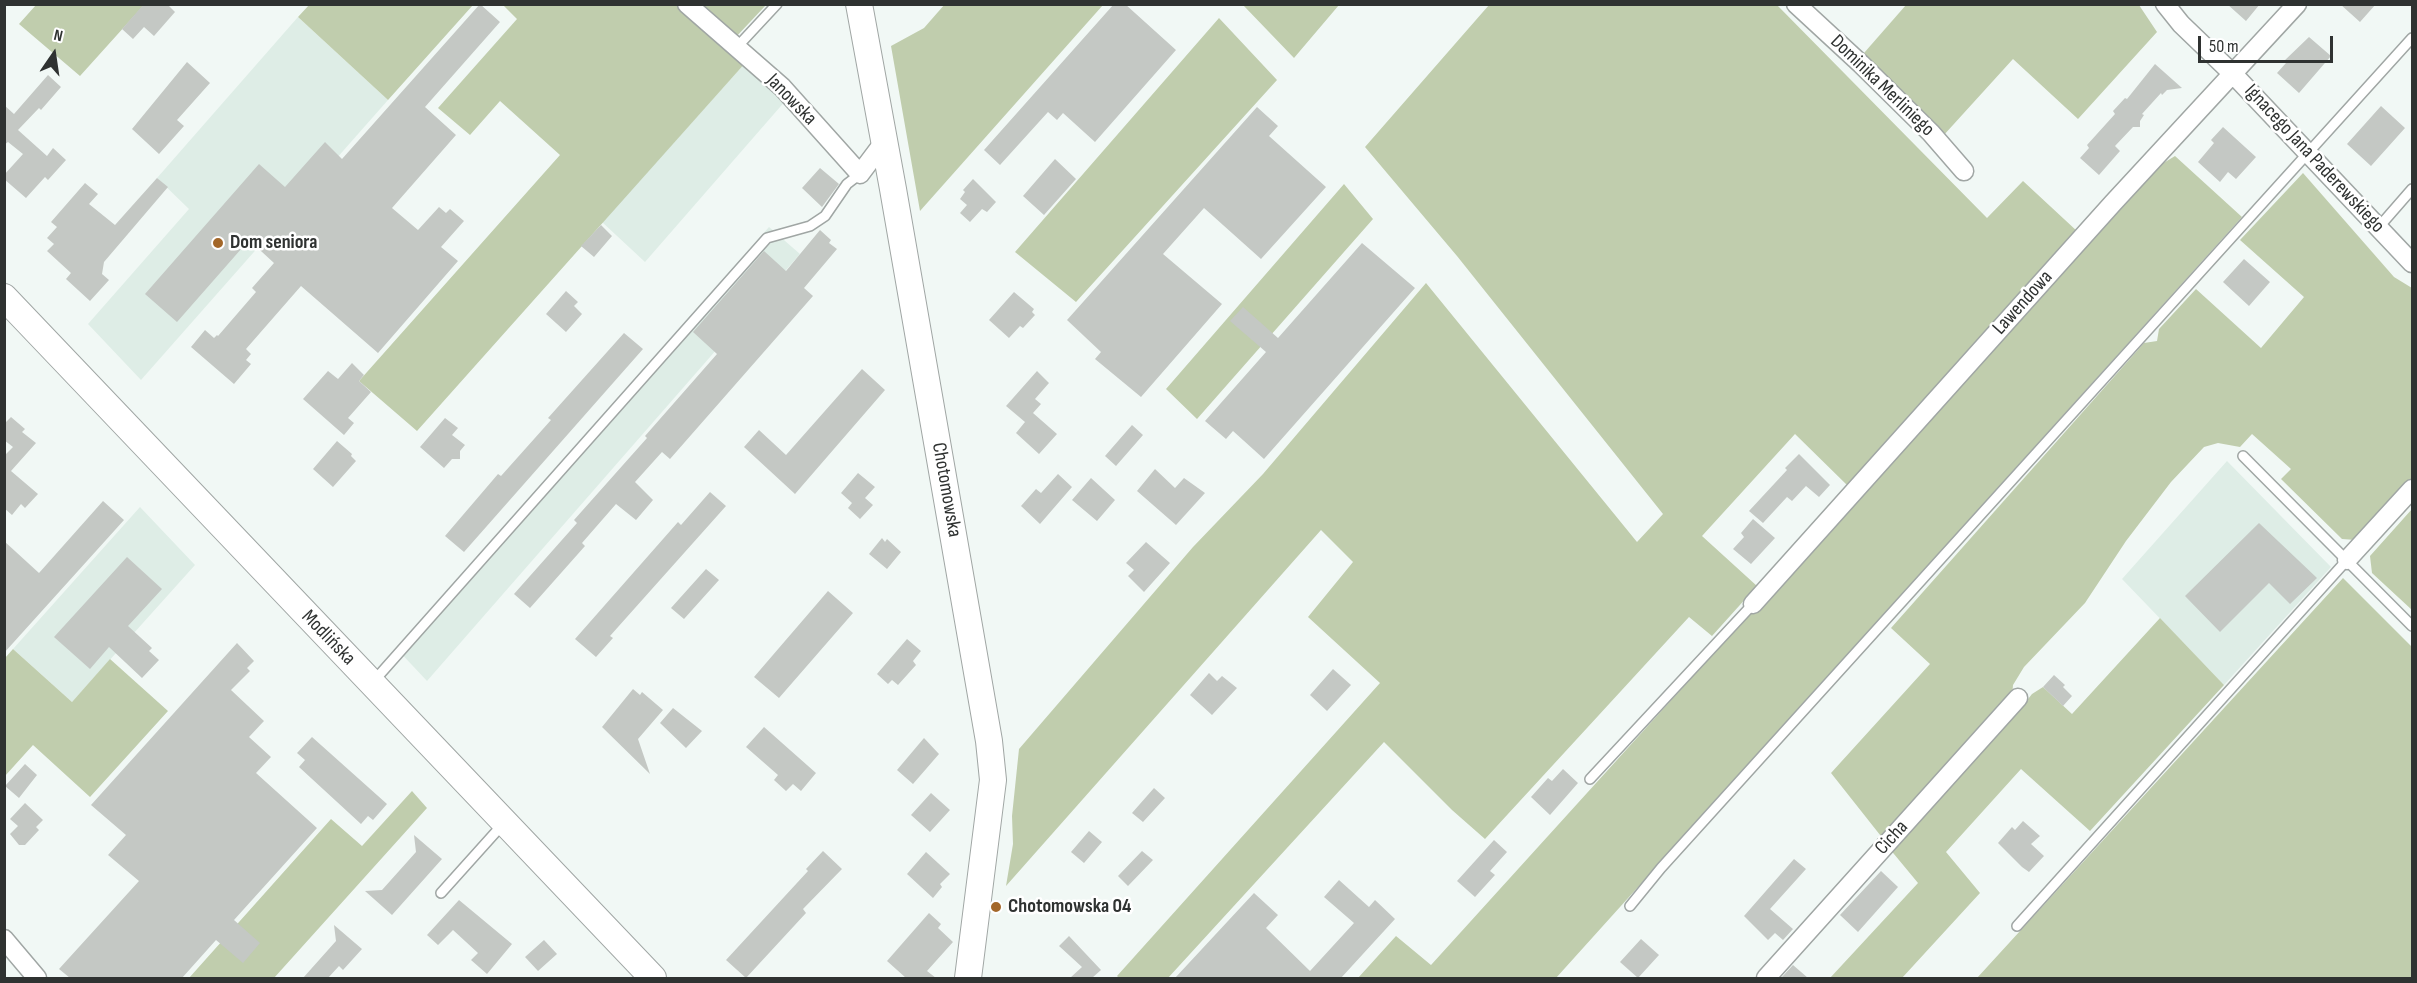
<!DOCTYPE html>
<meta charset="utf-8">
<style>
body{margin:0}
#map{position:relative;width:2417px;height:983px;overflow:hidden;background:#f1f8f5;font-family:"Sofia Sans Condensed",sans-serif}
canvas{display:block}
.frame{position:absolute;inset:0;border:6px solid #2f3231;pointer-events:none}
.north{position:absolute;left:24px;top:24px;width:60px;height:60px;-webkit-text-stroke:4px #fff;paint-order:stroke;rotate:13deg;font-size:16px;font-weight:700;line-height:24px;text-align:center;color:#2f3231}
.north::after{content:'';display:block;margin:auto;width:21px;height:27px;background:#2f3231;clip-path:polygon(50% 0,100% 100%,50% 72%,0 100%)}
.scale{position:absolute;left:2198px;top:36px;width:135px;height:27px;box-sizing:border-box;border:3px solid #2f3231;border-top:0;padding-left:8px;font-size:18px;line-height:21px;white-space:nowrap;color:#2f3231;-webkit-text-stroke:4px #fff;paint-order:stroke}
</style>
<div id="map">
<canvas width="2417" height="983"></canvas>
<div class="frame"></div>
<div class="north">N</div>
<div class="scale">50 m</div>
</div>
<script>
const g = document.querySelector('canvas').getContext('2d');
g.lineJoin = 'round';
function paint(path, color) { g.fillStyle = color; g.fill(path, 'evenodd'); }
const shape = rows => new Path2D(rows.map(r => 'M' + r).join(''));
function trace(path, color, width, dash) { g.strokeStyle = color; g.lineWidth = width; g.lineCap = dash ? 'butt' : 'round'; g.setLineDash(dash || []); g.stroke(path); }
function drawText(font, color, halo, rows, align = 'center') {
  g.font = font + ' "Sofia Sans Condensed",sans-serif'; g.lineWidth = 5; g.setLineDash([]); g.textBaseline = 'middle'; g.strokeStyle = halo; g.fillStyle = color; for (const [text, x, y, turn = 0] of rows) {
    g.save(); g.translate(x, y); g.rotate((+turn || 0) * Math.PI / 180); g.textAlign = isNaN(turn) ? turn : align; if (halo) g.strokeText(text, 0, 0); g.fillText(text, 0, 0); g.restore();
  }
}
paint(shape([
 [298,17,388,100,141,380,88,324,189,209,157,178],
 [747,61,787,99,645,262,602,222],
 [769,227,800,254,427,681,396,648],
 [2227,461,2331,567,2224,685,2122,579],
 [140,507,195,565,72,702,13,649]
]), '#deede6');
paint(shape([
 [945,4,1103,5,920,211,891,46,924,28],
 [2060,4,2139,5,2157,32,2078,119,2013,59,1943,136,1864,53,1906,5],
 [36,5,144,5,80,76,19,24],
 [309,5,309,4,473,5,388,100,298,17],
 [503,5,678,5,747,61,417,431,359,381,560,155,500,101,470,135,438,108,517,19],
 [695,5,766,5,735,38],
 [1243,5,1339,5,1294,58],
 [1489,5,1777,5,1987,218,2023,181,2078,232,1848,486,1795,434,1702,536,1757,586,1712,636,1689,617,1485,839,1452,810,1384,742,1168,978,1119,978,1117,976,1380,683,1308,617,1353,562,1321,530,1006,886,1013,844,1012,816,1019,749,1193,547,1263,474,1426,283,1637,542,1663,514,1457,256,1365,147],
 [1219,18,1277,80,1076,302,1015,252],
 [2175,156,2242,217,1556,978,1358,978,1396,936,1431,965,2152,170],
 [2303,173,2394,277,2412,288,2412,479,2356,540,2342,539,2281,479,2291,469,2252,434,2240,447,2218,443,2204,447,2171,482,2126,541,2085,603,2024,667,2013,685,2012,698,1884,840,1831,773,1930,664,1891,628,2144,343,2157,341,2159,329,2196,289,2261,348,2304,297,2240,240],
 [1344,184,1373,219,1197,419,1166,389],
 [2412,509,2412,610,2372,573,2370,556],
 [2343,578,2412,647,2412,978,1977,978],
 [2160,618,2224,685,2090,831,2021,769,1946,852,1980,893,1902,978,1830,978,1918,883,1889,848,2017,713,2032,694,2043,687,2072,714],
 [13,649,72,702,110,659,168,711,90,797,33,745,5,776,5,658],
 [412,791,427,808,274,978,189,978,331,819,362,846]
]), '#c0cdad');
paint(shape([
 [144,4,167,4,175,12,154,36,144,27,133,39,122,29],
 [480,4,500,22,425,107,456,135,392,208,418,230,439,207,446,213,450,209,464,221,441,247,458,261,378,353,301,286,246,349,251,354,246,360,251,364,234,384,191,347,205,330,214,338,217,335,218,336,256,292,252,288,274,263,249,240,177,322,145,294,259,164,285,187,325,142,342,159],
 [1114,4,1125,4,1176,50,1095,142,1063,113,1057,120,1048,112,1000,165,984,150],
 [2227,4,2260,4,2246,21],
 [2340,4,2376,4,2360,22],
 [2309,37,2331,56,2299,93,2277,73,2286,63,2284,61],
 [187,62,210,83,177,120,184,126,159,154,132,129],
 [2155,64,2182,88,2167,90,2162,95,2161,93,2142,114,2144,115,2140,121,2140,127,2133,127,2115,146,2120,151,2099,175,2080,158,2089,148,2087,145,2115,114,2113,111,2125,98,2127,99],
 [48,75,61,87,41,110,39,108,18,130,47,156,53,148,66,160,48,180,45,177,26,198,4,179,4,175,23,154,8,142,4,145,4,105,14,114],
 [2381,106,2405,128,2371,166,2347,144],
 [1257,107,1278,126,1269,136,1326,187,1261,259,1204,208,1163,254,1222,304,1141,397,1095,359,1101,352,1067,320],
 [2223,127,2256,157,2236,179,2228,172,2220,182,2198,162,2214,143,2211,140],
 [1055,159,1076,179,1044,215,1023,196],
 [820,168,839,184,822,207,802,188],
 [157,178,168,187,104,262,102,274,109,280,90,301,66,279,71,273,47,251,54,244,47,238,57,227,51,222,85,183,98,194,89,204,115,225],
 [973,179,996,202,987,212,982,209,970,222,960,213,967,205,960,199,965,192,963,190],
 [601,225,612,236,594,257,581,246],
 [820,230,831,240,829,243,837,249,804,288,813,296,670,459,662,452,635,482,653,500,636,520,616,504,582,543,585,546,530,608,514,594,577,523,574,520,647,438,645,436,717,354,693,332,764,251,786,271],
 [1362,243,1415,288,1264,459,1233,431,1226,439,1205,421,1266,352,1230,321,1243,307,1278,338],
 [2244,259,2270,282,2249,306,2223,282],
 [566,291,578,302,574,306,582,314,566,332,546,314],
 [1014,292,1034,309,1032,312,1035,315,1023,328,1020,326,1009,338,989,320],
 [624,333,643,349,464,552,445,536,498,474,501,476,551,420,548,418],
 [352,363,364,375,359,381,371,392,348,418,354,423,344,435,303,399,328,371,338,379],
 [862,369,885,390,795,494,744,447,759,430,786,455],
 [1037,371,1049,383,1035,399,1041,404,1033,413,1057,434,1039,454,1016,433,1025,422,1006,406],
 [11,417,25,429,22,432,36,443,11,471,38,494,25,508,21,504,12,515,4,508,4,456,13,447,4,440,4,424],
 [445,418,458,428,452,435,465,445,460,451,460,459,452,459,444,468,420,447],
 [1132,425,1143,435,1116,466,1105,456],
 [337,441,352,454,351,456,356,461,333,487,313,469],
 [1799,454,1830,485,1819,497,1806,486,1792,501,1787,497,1763,523,1749,511,1787,470,1785,468],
 [1155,469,1175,488,1184,478,1205,493,1176,525,1137,491],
 [858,473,875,487,865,498,873,505,860,519,848,508,852,503,841,493],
 [1058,474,1072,487,1040,524,1021,506,1036,489,1041,493],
 [1091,478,1115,500,1097,521,1072,500],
 [710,492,726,506,610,636,613,638,596,657,575,639,678,522,681,525],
 [103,501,124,520,4,653,4,541,39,573],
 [1753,519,1775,538,1751,564,1733,549,1744,537,1741,533],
 [2259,523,2317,578,2290,604,2269,583,2220,632,2185,596],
 [882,538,885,542,887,539,901,552,887,569,869,554],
 [1146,542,1170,563,1144,592,1128,576,1134,570,1126,563],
 [127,557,162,589,128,626,152,648,149,651,159,660,142,678,109,647,90,669,54,637],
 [706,569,719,580,684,619,671,608],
 [828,591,853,613,779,698,754,677],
 [907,639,921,651,913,661,916,665,898,685,892,680,888,684,877,674],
 [237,643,254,661,247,668,250,671,231,690,264,721,249,737,271,757,256,773,317,828,234,920,260,943,243,963,216,940,182,978,70,978,59,969,139,881,108,855,126,835,91,805],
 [1333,669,1351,685,1327,711,1310,695],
 [1209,673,1217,681,1222,676,1237,688,1212,715,1190,695],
 [2054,675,2065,685,2063,687,2072,696,2063,706,2043,687],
 [633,689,640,695,642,692,663,710,638,739,650,774,602,727],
 [673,708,702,731,686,748,660,723],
 [764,727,816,773,801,791,793,784,786,791,774,780,778,775,746,747],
 [312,737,387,804,373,820,368,816,361,824,299,767,305,760,297,753],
 [924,738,939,754,913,784,897,770],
 [25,764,37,775,19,798,5,786],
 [1563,769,1578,783,1550,815,1531,797,1548,778,1552,781],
 [1154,788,1165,798,1143,822,1132,813],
 [931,793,950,810,930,832,911,815],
 [25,803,43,820,36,827,39,830,25,845,19,845,10,834,18,826,10,819],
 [2023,821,2040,836,2031,844,2044,856,2029,872,2022,867,1998,843,2012,827,2015,830],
 [1089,831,1102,842,1084,863,1071,852],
 [414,835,442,859,392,915,365,891,382,890,416,852],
 [1494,840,1507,852,1490,871,1495,875,1475,897,1457,881],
 [823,851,842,869,803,909,806,913,746,978,726,960,808,871,806,869],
 [1142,851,1153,860,1128,886,1118,876],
 [926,852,950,874,940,884,942,887,933,898,907,874],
 [1794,859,1806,869,1770,909,1793,929,1783,940,1775,933,1768,940,1744,916],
 [1881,871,1898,887,1858,932,1840,915],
 [1339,880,1369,907,1375,900,1395,919,1341,978,1175,978,1254,893,1278,915,1266,928,1310,971,1354,923,1324,897],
 [459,900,512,944,487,974,471,960,478,953,453,930,438,945,427,935],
 [929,913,941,924,938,928,953,942,927,971,936,978,906,978,887,961],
 [334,925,362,949,343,970,339,966,328,978,303,978,336,941],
 [1069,936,1101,970,1092,978,1070,978,1082,967,1059,946],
 [1641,939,1659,955,1638,978,1620,962],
 [544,940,557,954,538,971,525,957],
 [1793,965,1808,978,1781,978]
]), '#c4c8c4');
const lane = shape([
 [737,47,777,4],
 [2378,228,2412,189],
 [2243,456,2412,626],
 [373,682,767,238,810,226,825,216,847,184,860,174],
 [1590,779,1753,604],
 [441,893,503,824],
 [1630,906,1661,868,2412,38],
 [2017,926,2347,560]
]);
const street = shape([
 [687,4,782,87,860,174,884,142],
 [1796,4,1861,64,1931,133,1964,171],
 [2165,4,2181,24,2234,75,2412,263],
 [2347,560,2412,489],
 [1753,604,2113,203,2297,4],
 [4,939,37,978],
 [1766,978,2018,698]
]);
const secondary = shape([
 [859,4,893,189,989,741,993,780,968,978],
 [4,297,653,978]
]);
trace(lane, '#a0a6a4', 12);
trace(street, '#a0a6a4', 21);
trace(secondary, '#a0a6a4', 28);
trace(lane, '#fff', 9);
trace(street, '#fff', 18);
trace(secondary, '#fff', 26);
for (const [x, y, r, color] of [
 [218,243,6,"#a36729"],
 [996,907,6,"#a36729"]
]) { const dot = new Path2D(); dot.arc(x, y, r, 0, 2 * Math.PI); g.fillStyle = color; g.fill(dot); trace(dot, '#fff', 2); }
drawText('20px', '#2f3231', '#fff', [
 ["Dominika Merliniego",1882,86,44],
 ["Janowska",791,100,46],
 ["Ignacego Jana Paderewskiego",2314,159,47],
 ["Lawendowa",2023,303,-48],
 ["Chotomowska",946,490,80],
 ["Modlińska",328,638,46],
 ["Cicha",1892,838,-48]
]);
drawText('bold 20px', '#2f3231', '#fff', [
 ["Dom seniora",230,243],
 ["Chotomowska 04",1008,907]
], 'left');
</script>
